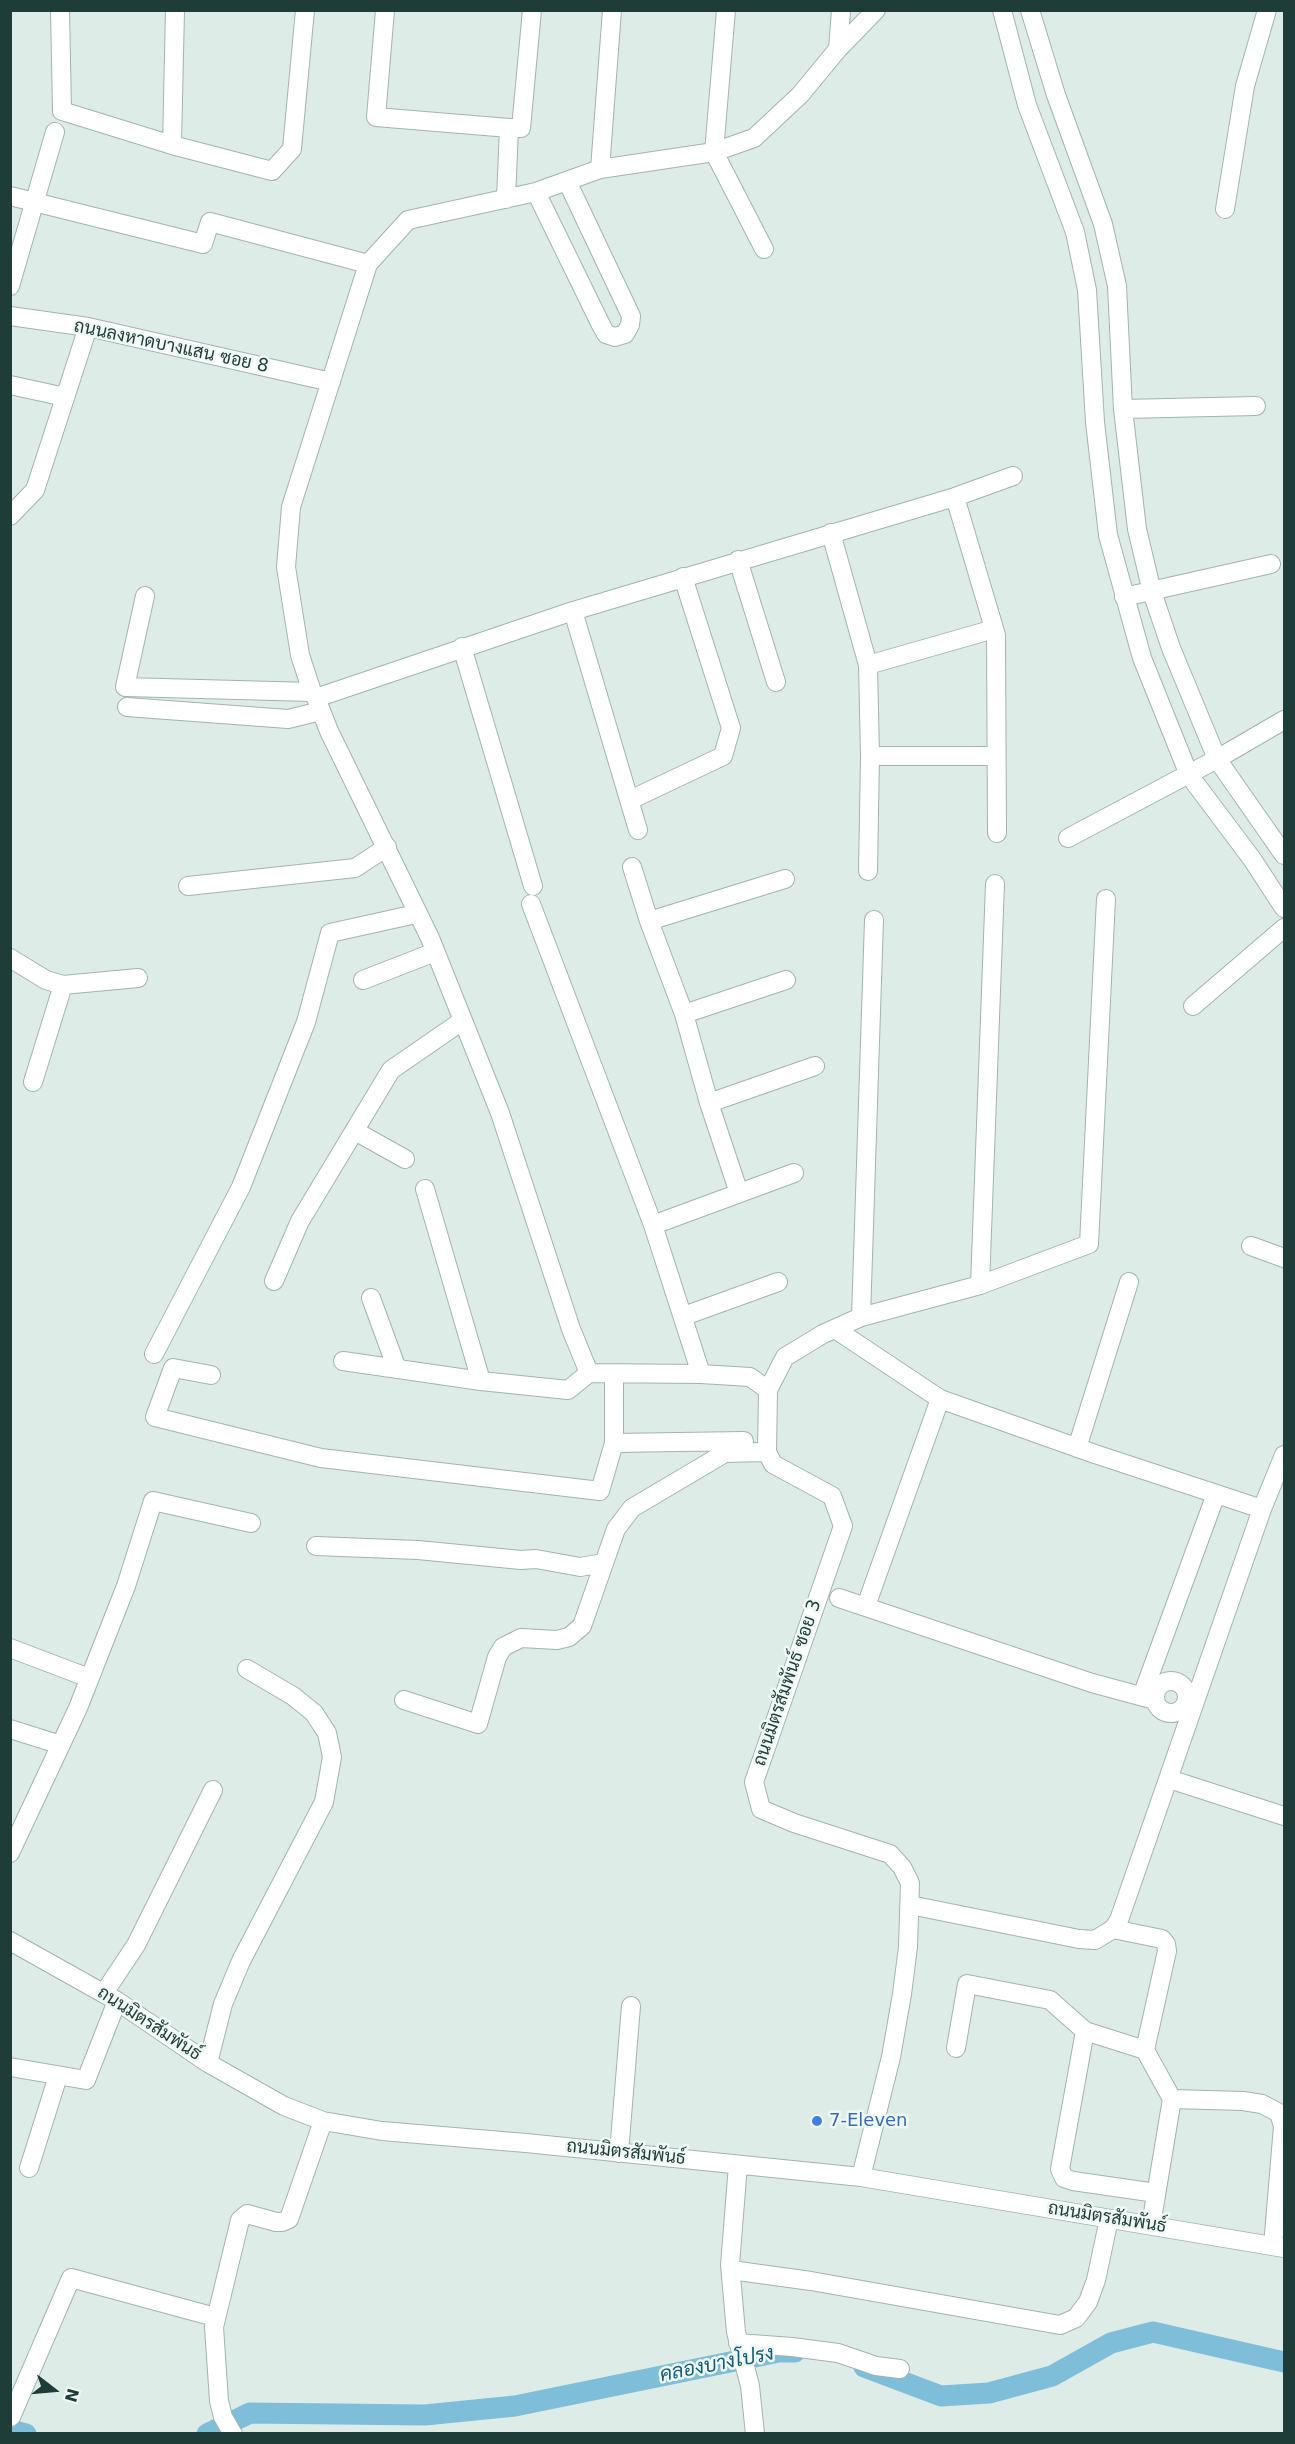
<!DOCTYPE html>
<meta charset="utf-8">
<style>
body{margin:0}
#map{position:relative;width:1295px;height:2444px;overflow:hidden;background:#deece8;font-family:"DejaVu Sans",sans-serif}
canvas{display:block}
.frame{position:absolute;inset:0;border:12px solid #1e3d39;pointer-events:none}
.north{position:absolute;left:24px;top:2360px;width:60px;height:60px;-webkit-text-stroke:4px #eff8f5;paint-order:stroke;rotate:106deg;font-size:16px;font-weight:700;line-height:24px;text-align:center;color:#1e3d39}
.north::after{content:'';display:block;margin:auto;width:21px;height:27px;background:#1e3d39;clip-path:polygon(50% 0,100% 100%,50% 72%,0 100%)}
</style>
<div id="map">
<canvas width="1295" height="2444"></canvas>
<div class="frame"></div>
<div class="north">N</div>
</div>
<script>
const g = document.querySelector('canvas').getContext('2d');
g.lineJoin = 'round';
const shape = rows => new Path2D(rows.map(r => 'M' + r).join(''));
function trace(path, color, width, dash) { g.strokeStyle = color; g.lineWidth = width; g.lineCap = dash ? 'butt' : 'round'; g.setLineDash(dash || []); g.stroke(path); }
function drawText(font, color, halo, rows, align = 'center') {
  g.font = font + ' "DejaVu Sans",Sarabun,sans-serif'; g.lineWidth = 5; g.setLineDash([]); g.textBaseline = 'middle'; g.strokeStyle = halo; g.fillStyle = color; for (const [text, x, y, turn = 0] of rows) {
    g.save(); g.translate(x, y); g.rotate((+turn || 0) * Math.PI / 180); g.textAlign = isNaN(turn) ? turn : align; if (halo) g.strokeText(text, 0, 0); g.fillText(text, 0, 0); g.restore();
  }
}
trace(shape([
 [864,2367,941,2396,989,2393,1052,2376,1111,2343,1153,2332,1284,2362],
 [10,2430,26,2434],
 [207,2434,250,2413,425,2415,515,2406,779,2352,795,2352]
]), '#7fbed8', 21);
const minor = shape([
 [60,10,62,111,172,145,272,171,292,149,305,10],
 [385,10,376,117,509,128,521,128,532,10],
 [726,10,714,152,764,249],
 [1002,10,1027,105,1075,232,1087,290,1095,422,1108,535,1142,658,1189,775,1252,859,1284,908],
 [1030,10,1056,95,1103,224,1117,286,1123,409,1137,529,1152,592,1171,648,1217,759,1284,855],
 [838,49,841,10],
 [172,145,175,10],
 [600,169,612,10],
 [536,192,601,325,606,334,615,337,625,334,630,325,631,316,567,181],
 [10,196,203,244,210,222,368,264],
 [506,199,509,128],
 [1225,209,1245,86,1267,10],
 [10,286,55,132],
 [10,316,88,327,331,382],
 [10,385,65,397],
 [1123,409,1256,406],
 [955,497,996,635,997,833],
 [10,516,35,490,88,327],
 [831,533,868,665,870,756,868,871],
 [738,560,776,682],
 [145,596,125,687,312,692],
 [1124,597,1271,564],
 [573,611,638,830],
 [462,647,533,886],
 [868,665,994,629],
 [316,698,573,611,955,497,1013,476],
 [127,707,288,719,321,711],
 [870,756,996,756],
 [630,800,723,756,731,728,683,577],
 [1068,838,1217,759,1284,720],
 [632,867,649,921,684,1014,709,1103,739,1193],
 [188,886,355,868,387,847],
 [531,904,653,1225,701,1374],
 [649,921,785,879],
 [10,958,46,980,63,985,138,978],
 [363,980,435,952],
 [1193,1006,1284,928],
 [684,1014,786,980],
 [33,1082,63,985],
 [709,1103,815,1066],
 [355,1131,405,1159],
 [425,1189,481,1381],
 [653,1225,794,1173],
 [1251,1246,1284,1258],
 [274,1281,300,1221,391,1070,462,1021],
 [980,1285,995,884],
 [371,1298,397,1369],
 [684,1316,778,1282],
 [861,1317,874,920],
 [835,1329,940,1399,1095,1454,1262,1509],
 [154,1354,241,1187,306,1022,330,933,416,914],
 [343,1361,481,1381,568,1390,589,1373],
 [211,1375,173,1368,155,1417,321,1458,600,1491,614,1443,614,1374],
 [768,1390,750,1377,701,1374,589,1373,571,1329,500,1113,430,938,329,731,316,698,312,692,300,655,286,567,291,507,368,264,408,220,536,192,600,169,714,152,754,138,800,95,838,49,876,10],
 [614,1443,744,1441],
 [1077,1448,1129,1282],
 [316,1546,418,1550,521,1560,536,1559,580,1567,604,1563],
 [839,1598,1092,1683,1155,1700],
 [866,1606,940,1399],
 [10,1648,89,1678],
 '1155 1697a16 16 0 1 1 32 0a16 16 0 1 1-32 0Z',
 [1142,1696,1216,1494],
 [404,1700,478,1724,497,1657,503,1647,521,1638,557,1640,569,1637,582,1626,616,1529,632,1508,725,1453,767,1452],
 [10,1729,61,1745],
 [1169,1779,1284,1816],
 [10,1853,78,1708,126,1586,153,1501,251,1523],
 [910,1905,1079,1939,1095,1940,1113,1929,1119,1920,1262,1509,1284,1455],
 [1113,1929,1162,1939,1166,1944,1167,1951,1145,2050],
 [10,1941,117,2001,208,2063,284,2106,323,2121,382,2131,526,2143,861,2177,1284,2248],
 [104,1993,136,1945,213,1790],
 [1085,2031,1060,2169,1064,2178,1073,2181,1156,2193],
 [956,2048,967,1984,1050,2000,1085,2031,1145,2050,1172,2099,1151,2225],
 [208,2063,223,2004,241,1961,324,1802,332,1757,327,1733,314,1713,293,1696,247,1669],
 [10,2067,86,2080,117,2001],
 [1172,2099,1243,2101,1262,2104,1279,2113,1283,2126,1273,2246],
 [619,2153,631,2006],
 [738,2165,730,2265,736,2332,750,2386,755,2434],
 [29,2168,58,2076],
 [861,2177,891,2057,902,1994,908,1947,910,1883,902,1867,890,1854,794,1823,761,1809,754,1782,843,1526,832,1496,773,1464,767,1452,768,1390,785,1357,823,1334,861,1317,980,1285,1089,1244,1106,899],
 [731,2270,811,2281,1060,2325,1076,2318,1088,2302,1096,2280,1109,2219],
 [738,2343,792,2347,838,2353,876,2366,900,2369],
 [11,2417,71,2278,215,2317],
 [233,2434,223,2417,219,2401,214,2327,240,2220,247,2214,276,2222,282,2222,289,2219,323,2121]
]);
trace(minor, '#a1b4b0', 20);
trace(minor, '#fff', 18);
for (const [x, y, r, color] of [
 [817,2121,6,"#3f7fe0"]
]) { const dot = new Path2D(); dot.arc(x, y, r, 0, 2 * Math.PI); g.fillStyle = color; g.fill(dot); trace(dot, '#eff8f5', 2); }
drawText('18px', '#1e3d39', '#eff8f5', [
 ["ถนนลงหาดบางแสน ซอย 8",171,347,12],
 ["ถนนมิตรสัมพันธ์ ซอย 3",788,1683,-71],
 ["ถนนมิตรสัมพันธ์",149,2024,33],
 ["ถนนมิตรสัมพันธ์",626,2153,6],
 ["ถนนมิตรสัมพันธ์",1107,2218,9]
]);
drawText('18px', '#366cbe', '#eff8f5', [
 ["7-Eleven",829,2121]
], 'left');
drawText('italic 20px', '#115d80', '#eff8f5', [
 ["คลองบางโปรง",717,2365,-11]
]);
</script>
